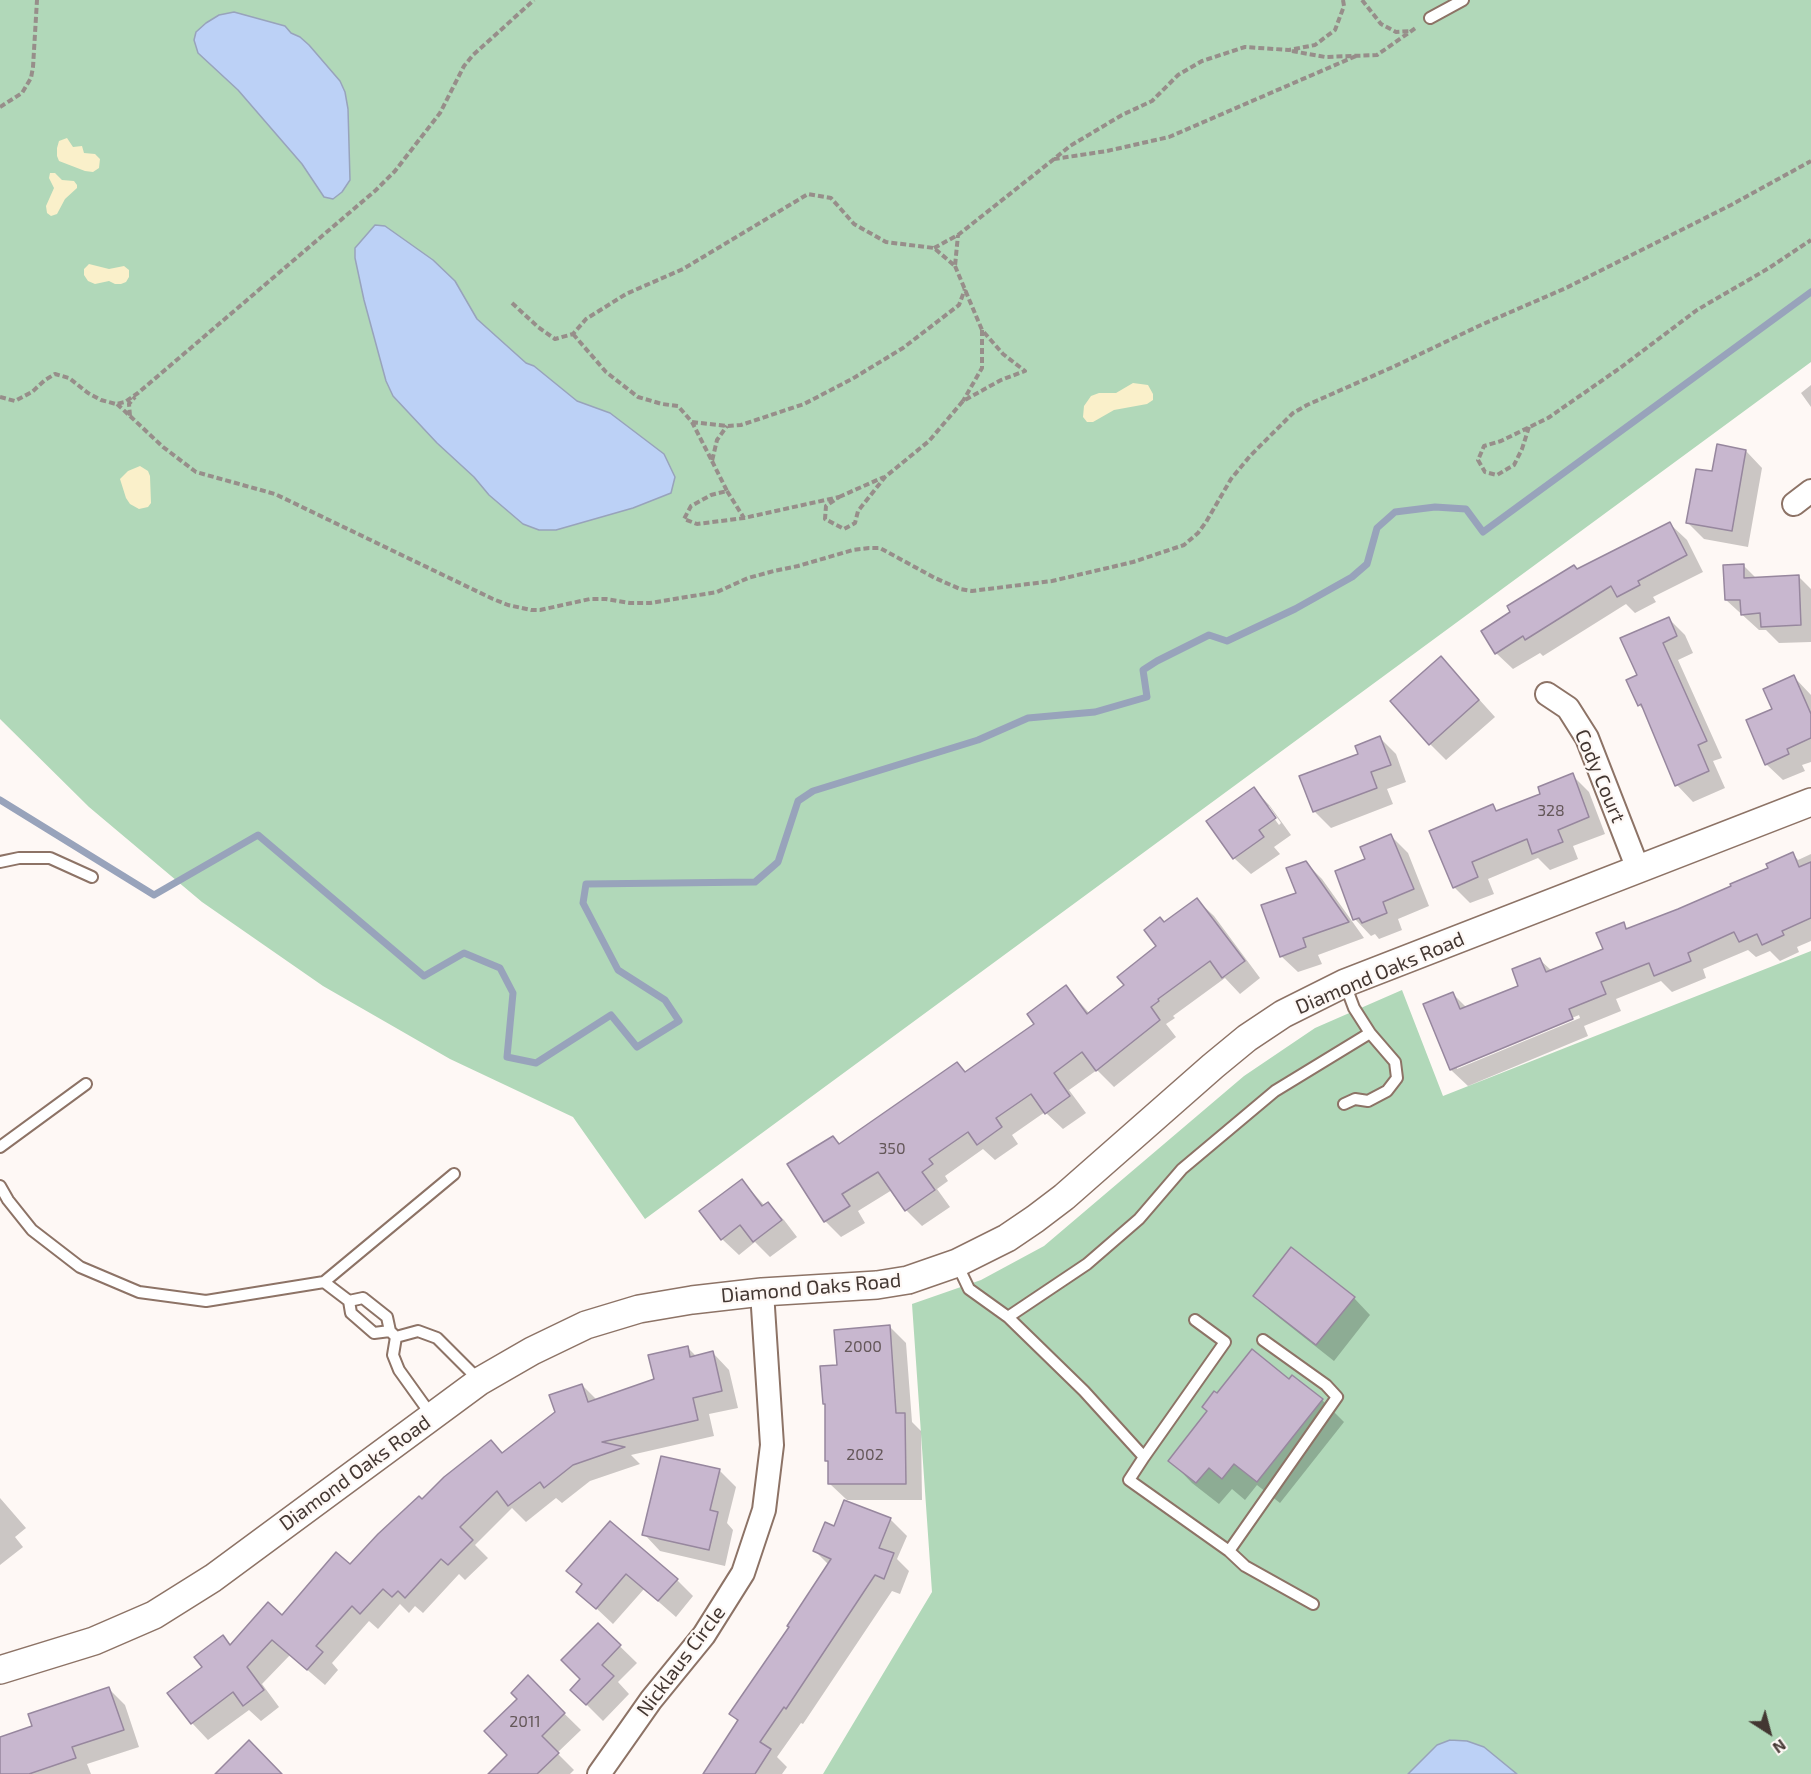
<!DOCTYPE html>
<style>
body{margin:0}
#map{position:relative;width:1811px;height:1774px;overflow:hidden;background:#fef8f5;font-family:"Exo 2",sans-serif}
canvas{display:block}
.north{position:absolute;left:1739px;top:1702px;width:60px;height:60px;-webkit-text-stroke:4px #fef8f5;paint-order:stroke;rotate:144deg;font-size:16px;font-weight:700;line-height:24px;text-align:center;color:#433732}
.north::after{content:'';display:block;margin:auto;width:21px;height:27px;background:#433732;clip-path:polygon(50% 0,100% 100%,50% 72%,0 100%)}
</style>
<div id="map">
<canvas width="1811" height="1774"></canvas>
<div class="north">N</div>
</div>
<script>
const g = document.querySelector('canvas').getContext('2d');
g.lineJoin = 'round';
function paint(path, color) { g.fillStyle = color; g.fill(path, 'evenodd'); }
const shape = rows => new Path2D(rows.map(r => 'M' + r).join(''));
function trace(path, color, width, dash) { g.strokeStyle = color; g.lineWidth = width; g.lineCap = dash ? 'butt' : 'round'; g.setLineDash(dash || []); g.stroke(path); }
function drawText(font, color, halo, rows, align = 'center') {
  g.font = font + ' "Exo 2",sans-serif'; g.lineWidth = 4.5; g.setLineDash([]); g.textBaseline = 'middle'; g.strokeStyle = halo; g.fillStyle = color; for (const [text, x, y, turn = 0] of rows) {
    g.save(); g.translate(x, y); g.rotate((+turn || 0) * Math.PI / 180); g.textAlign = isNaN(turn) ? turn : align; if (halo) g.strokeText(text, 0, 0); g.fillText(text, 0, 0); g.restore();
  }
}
paint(shape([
 [0,0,1811,0,1811,362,645,1219,573,1117,450,1059,323,986,202,902,89,807,0,719],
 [1811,951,1811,1774,823,1774,932,1592,912,1304,981,1280,1044,1246,1244,1076,1315,1028,1402,990,1443,1096]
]), '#b1d8b9');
paint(shape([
 [67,138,73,147,82,146,84,153,95,154,100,159,99,168,93,172,85,171,59,161,57,156,57,148,59,141],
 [50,173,55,173,62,180,74,181,77,185,77,188,65,199,57,214,51,216,47,213,46,206,54,188,49,178],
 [89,264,109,269,124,266,129,270,129,277,126,282,121,284,115,284,109,281,95,284,88,281,84,275,84,269],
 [1133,383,1148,385,1153,394,1153,400,1147,404,1114,410,1093,422,1087,422,1083,417,1084,406,1091,396,1099,393,1116,393],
 [140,466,148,471,150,476,151,503,148,507,139,509,130,504,126,498,120,479,128,471]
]), '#faf0ca');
const water = shape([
 [234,12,285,26,291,33,300,37,309,45,340,81,345,92,348,109,350,180,342,192,333,199,324,197,302,164,238,90,198,53,194,40,196,32,206,23,219,15,234,12],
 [375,225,385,226,433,260,455,281,477,319,526,363,534,366,577,401,610,413,664,454,675,477,671,493,633,508,556,530,539,530,523,524,489,495,474,477,437,443,393,396,386,381,364,300,355,258,355,248,375,225],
 [1450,1740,1467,1741,1484,1747,1517,1774,1408,1774,1437,1745,1450,1740]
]);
paint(water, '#bcd1f6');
trace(water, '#98a3bb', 1.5);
paint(shape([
 [1811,385,1811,407,1801,393],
 [1746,451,1762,468,1748,547,1704,539,1687,522,1714,473],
 [1670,524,1687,540,1703,572,1653,597,1656,602,1635,613,1626,604,1543,656,1540,653,1513,669,1496,653,1578,571],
 [1743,565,1756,578,1798,576,1811,589,1811,642,1779,643,1766,630,1759,630,1726,600],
 [1668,618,1685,635,1693,653,1678,660,1722,758,1713,761,1725,788,1693,802,1677,785,1645,711,1639,705,1639,676],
 [1457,675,1495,717,1446,760,1430,744],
 [1794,677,1811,695,1811,762,1802,765,1805,771,1783,780,1766,764,1774,710],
 [1380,738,1396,754,1406,782,1387,789,1393,804,1331,828,1314,811,1359,755],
 [1572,775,1589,792,1605,834,1573,846,1578,859,1550,870,1538,858,1488,879,1494,894,1470,903,1454,887,1492,806,1498,812,1542,795],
 [1254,789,1270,806,1291,835,1274,847,1280,854,1251,874,1234,858],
 [1265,806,1269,806,1281,823,1279,825],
 [1391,836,1408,853,1429,906,1398,919,1402,930,1379,939,1375,934,1371,936,1355,919,1367,860],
 [1793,854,1798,860,1811,854,1811,941,1797,947,1799,952,1780,961,1770,951,1756,957,1748,950,1703,969,1706,978,1672,992,1661,981,1616,999,1621,1011,1584,1026,1588,1036,1468,1086,1451,1070,1425,1005,1453,994,1467,1008,1520,987,1540,960,1552,971,1605,950,1623,924,1629,930,1679,910,1770,868],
 [1579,1015,1580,1018,1457,1069,1457,1066],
 [1305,862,1322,879,1364,938,1318,955,1322,964,1298,972,1281,956],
 [1197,900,1214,916,1260,978,1240,994,1225,978,1173,1016,1175,1018,1166,1024,1176,1037,1114,1087,1097,1070,1069,1090,1086,1113,1063,1129,1045,1112,1012,1135,1018,1144,995,1160,983,1149,945,1176,948,1181,937,1189,950,1207,922,1226,906,1210,892,1190,858,1211,865,1223,841,1237,825,1221,833,1137,840,1145,957,1064,966,1073,1036,1024,1066,987,1090,1014,1126,985,1158,947,1165,924],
 [742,1181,765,1206,767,1204,784,1220,797,1237,770,1257,755,1242,739,1255,722,1239],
 [1255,1296,1354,1298,1370,1315,1334,1361,1272,1312],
 [889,1326,906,1343,912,1422,921,1431,922,1500,847,1500,830,1484,830,1464,826,1460,827,1406,824,1404,839,1366],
 [688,1348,697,1357,713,1353,729,1370,738,1408,709,1414,714,1436,631,1455,640,1464,590,1481,562,1503,556,1498,526,1522,512,1508,475,1545,488,1558,465,1580,459,1574,423,1613,415,1606,409,1613,400,1604,378,1629,369,1621,332,1663,338,1670,325,1685,290,1655,262,1684,279,1707,261,1721,249,1710,208,1740,192,1723,204,1668,223,1637,231,1646,282,1617,350,1567,422,1501,491,1442,504,1454,556,1412,582,1385,597,1400,655,1380],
 [1293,1377,1322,1400,1344,1422,1280,1503,1257,1485,1245,1500,1232,1489,1219,1504,1192,1483,1170,1460,1208,1412,1289,1381],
 [719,1470,736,1487,727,1523,733,1530,725,1566,660,1551,644,1534],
 [0,1498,26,1528,15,1537,23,1547,0,1565],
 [890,1519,907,1536,897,1559,909,1571,900,1594,892,1591,803,1724,801,1723,777,1757,787,1767,782,1774,705,1774,738,1722,731,1714,790,1627,829,1565,815,1551,835,1528],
 [610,1523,677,1580,693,1596,676,1617,644,1589,613,1624,578,1591,583,1585,568,1571],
 [598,1625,637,1663,618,1682,629,1694,603,1721,572,1690,582,1679],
 [528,1678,581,1730,557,1753,574,1770,570,1774,490,1774,509,1755,519,1699],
 [109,1689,125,1705,139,1747,87,1764,91,1774,0,1774,0,1739,34,1727]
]), '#0003');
trace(shape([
 [0,800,154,895,258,835,424,976,464,953,500,968,513,993,507,1057,536,1063,611,1015,637,1047,679,1021,665,1000,618,970,583,903,586,884,755,882,778,862,798,801,813,791,978,740,1028,718,1095,712,1147,697,1143,670,1157,661,1209,635,1227,641,1295,609,1352,577,1367,564,1377,528,1395,512,1435,507,1466,509,1483,532,1811,292]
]), '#98a3bb', 7);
const building = shape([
 [1717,444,1746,450,1732,531,1686,523,1696,469,1712,471,1717,444],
 [1670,522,1687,555,1638,581,1640,585,1617,597,1611,586,1525,640,1523,636,1495,654,1481,631,1510,612,1507,606,1574,565,1577,569,1670,522],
 [1744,564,1744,578,1799,575,1801,625,1761,627,1760,613,1741,615,1740,600,1725,600,1723,565,1744,564],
 [1669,617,1677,636,1663,643,1707,741,1698,745,1709,771,1675,786,1641,704,1638,706,1626,680,1637,675,1620,638,1669,617],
 [1441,656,1479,700,1429,745,1390,701,1441,656],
 [1794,675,1811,714,1811,738,1787,749,1789,754,1765,765,1746,720,1772,709,1763,689,1794,675],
 [1380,736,1391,765,1371,772,1377,788,1313,812,1299,776,1358,754,1355,746,1380,736],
 [1573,773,1589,817,1558,830,1563,842,1532,854,1527,839,1472,862,1478,877,1453,888,1429,831,1493,804,1496,811,1540,794,1538,787,1573,773],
 [1254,787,1276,818,1259,830,1264,837,1233,859,1206,821,1254,787],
 [1391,834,1414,889,1383,902,1387,913,1362,923,1359,918,1353,920,1335,871,1365,859,1360,847,1391,834],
 [1793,852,1799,867,1811,862,1811,918,1782,931,1784,935,1762,945,1757,934,1739,942,1734,932,1688,953,1691,961,1654,976,1649,963,1601,982,1606,994,1569,1009,1573,1019,1450,1070,1423,1004,1453,992,1460,1009,1518,986,1512,969,1540,958,1546,972,1603,949,1596,933,1624,922,1626,929,1678,909,1731,886,1730,884,1768,868,1766,864,1793,852],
 [1306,861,1349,922,1303,938,1306,947,1280,957,1261,905,1296,893,1286,868,1306,861],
 [1197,898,1245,961,1222,978,1210,961,1158,999,1159,1001,1151,1007,1160,1020,1096,1071,1082,1052,1054,1073,1070,1096,1045,1114,1031,1094,996,1118,1002,1127,977,1145,968,1132,929,1159,933,1164,922,1172,935,1190,905,1211,878,1172,842,1194,850,1206,824,1222,787,1164,833,1136,839,1144,957,1062,965,1072,1034,1024,1027,1014,1066,985,1087,1014,1124,985,1117,977,1156,946,1144,930,1160,917,1164,922,1197,898],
 [742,1179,762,1206,768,1202,782,1220,753,1242,740,1225,721,1240,699,1211,742,1179],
 [1291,1247,1355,1297,1316,1345,1253,1296,1291,1247],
 [890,1325,896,1413,905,1413,906,1484,828,1484,828,1461,825,1461,825,1404,823,1404,820,1366,837,1365,834,1330,890,1325],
 [688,1346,690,1357,713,1351,722,1391,693,1398,698,1420,602,1442,625,1447,573,1465,544,1488,540,1482,508,1506,497,1491,460,1527,473,1540,448,1565,441,1559,405,1598,398,1591,392,1597,383,1589,360,1614,352,1606,316,1646,323,1652,307,1670,272,1640,247,1667,264,1690,243,1706,233,1692,191,1724,167,1693,202,1667,194,1657,223,1635,230,1645,268,1602,282,1615,336,1552,350,1564,378,1534,419,1496,422,1499,444,1477,491,1440,502,1453,555,1412,549,1395,582,1384,588,1402,654,1379,648,1355,688,1346],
 [1252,1349,1289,1379,1292,1375,1323,1399,1257,1482,1234,1464,1222,1479,1209,1468,1196,1483,1168,1461,1207,1411,1202,1407,1214,1391,1217,1393,1252,1349],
 [661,1456,720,1469,710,1510,718,1512,709,1550,642,1535,661,1456],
 [844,1500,891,1518,879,1548,894,1553,884,1579,875,1575,786,1709,784,1707,760,1742,771,1749,755,1774,703,1774,738,1720,729,1714,789,1627,787,1626,831,1559,813,1551,825,1522,834,1526,844,1500],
 [610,1521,678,1579,658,1601,626,1574,596,1609,576,1592,582,1584,566,1571,610,1521],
 [598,1623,621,1645,602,1665,614,1676,586,1705,570,1690,580,1679,561,1660,598,1623],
 [528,1675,565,1713,542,1736,559,1753,537,1774,488,1774,507,1755,484,1731,517,1699,511,1693,528,1675],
 [109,1687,124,1730,72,1747,76,1758,29,1774,0,1774,0,1737,32,1726,28,1714,109,1687],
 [249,1740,282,1774,215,1774,249,1740]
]);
paint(building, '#c8b7cf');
trace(building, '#97879e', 1.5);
const service = shape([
 [1430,18,1463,0],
 [0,862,19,858,50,858,92,877],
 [1344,1104,1355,1099,1368,1101,1387,1091,1397,1078,1395,1062,1370,1033,1354,1008,1345,984],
 [0,1147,86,1084],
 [0,1186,8,1200,32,1230,80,1267,139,1292,206,1301,324,1282,454,1174],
 [957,1264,969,1289,1008,1317,1084,1391,1144,1457,1225,1342,1195,1320],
 [324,1282,349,1301,351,1313,374,1333,390,1331],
 [349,1301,363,1298,387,1317,390,1331,394,1335],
 [1008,1317,1087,1264,1139,1219,1182,1169,1275,1091,1370,1033],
 [432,1416,399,1370,393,1355,396,1337,418,1331,437,1338,480,1381],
 [1144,1457,1129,1480,1229,1551,1245,1566,1313,1604],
 [1229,1551,1337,1397,1326,1385,1263,1340]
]);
const minor = shape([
 [1794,504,1811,491],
 [1547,694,1568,708,1587,738,1638,869],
 [599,1774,651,1700,704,1635,743,1573,764,1510,772,1445,762,1292]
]);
const tertiary = shape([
 [0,1670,94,1641,154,1615,213,1578,480,1381,532,1351,586,1325,639,1309,692,1300,762,1292,877,1285,908,1280,957,1263,1007,1238,1035,1219,1064,1197,1213,1066,1247,1038,1283,1014,1345,983,1811,802]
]);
trace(service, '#8d7366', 14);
trace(minor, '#8d7366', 26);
trace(tertiary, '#8d7366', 30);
trace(shape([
 [1343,0,1344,6,1335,30,1315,45,1289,50,1245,47,1202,61,1178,75,1152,101,1122,115,1070,146,1054,159,1107,151,1169,137,1356,56],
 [1362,0,1381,24,1396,32,1412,31],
 [1292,51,1325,57,1377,55,1417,27],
 [0,107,22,93,31,78,33,67,37,0],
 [934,248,958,235,1054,159],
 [955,266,982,330],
 [512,303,538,327,555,339,573,334,586,319,626,294,683,269,808,194,831,198,854,224,886,242,934,248,955,266,958,235],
 [573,334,606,372,638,397,662,404,678,406,692,422,712,461,717,440,727,426],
 [0,397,15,401,32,392,45,380,55,374,69,378,88,393,101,400,116,404,125,402,138,393,376,190,395,171,440,113,464,66,473,55,534,0],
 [117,404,130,416,129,404,135,397],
 [130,416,163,447,196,472,275,494,493,599,508,605,531,610,540,610,590,599,606,599,630,603,650,603,717,592,748,578,774,571,798,566,853,550,869,548,880,548,935,578,960,589,972,591,1052,581,1133,562,1184,545,1198,533,1206,522,1231,479,1250,456,1293,413,1307,405,1393,367,1483,324,1566,288,1731,205,1811,161],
 [692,422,728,426,741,425,804,404,852,379,903,348,959,305,965,289],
 [1529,427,1522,449,1514,465,1497,475,1485,472,1478,460,1484,446,1501,441,1548,418,1620,368,1697,310,1769,268,1811,240],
 [712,461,727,491,711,495,691,506,684,519,697,524,744,518,839,497,826,506,825,519,844,529,855,523,858,511,885,477,929,441,963,401,1001,380,1025,371,1003,354,982,330,982,368,963,401],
 [727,491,744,518],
 [839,497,884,477]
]), '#978e8a', 4, [6, 3]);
trace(service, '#fff', 10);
trace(minor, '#fff', 22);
trace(tertiary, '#fff', 27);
drawText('16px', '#645759', null, [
 ["328",1551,811],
 ["350",892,1149],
 ["2000",863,1347],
 ["2002",865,1455],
 ["2011",525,1722]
]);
drawText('20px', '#433732', '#fef8f5', [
 ["Cody Court",1600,776,67],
 ["Diamond Oaks Road",1380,973,-23],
 ["Diamond Oaks Road",811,1288,-5],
 ["Diamond Oaks Road",355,1473,-36],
 ["Nicklaus Circle",681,1661,-53]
]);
</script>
